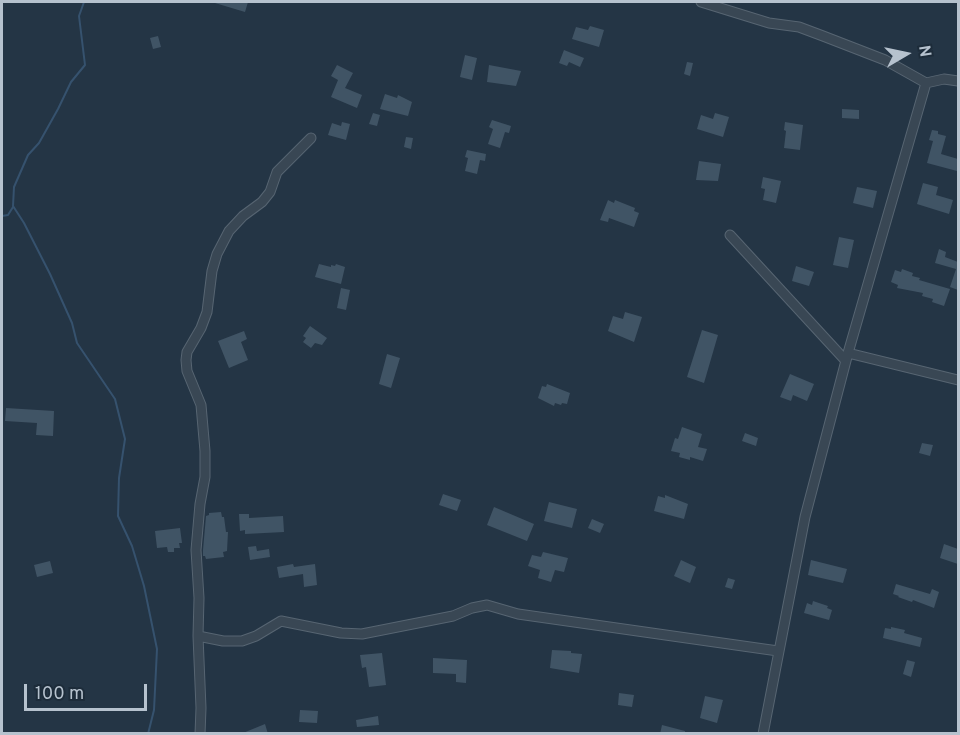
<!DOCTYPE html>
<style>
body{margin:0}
#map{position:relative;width:960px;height:735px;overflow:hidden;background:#243545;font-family:Overpass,sans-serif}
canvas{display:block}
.frame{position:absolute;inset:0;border:3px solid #b6c2ce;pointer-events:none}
.north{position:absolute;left:876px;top:24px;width:60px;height:60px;-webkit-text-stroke:4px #1d2c3a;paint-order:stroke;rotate:81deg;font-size:16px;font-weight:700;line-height:24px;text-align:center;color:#b6c2ce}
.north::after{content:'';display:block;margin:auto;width:21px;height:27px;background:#b6c2ce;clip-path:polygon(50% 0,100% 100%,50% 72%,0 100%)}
.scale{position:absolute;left:24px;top:684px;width:123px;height:27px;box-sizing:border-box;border:3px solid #b6c2ce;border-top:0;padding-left:8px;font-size:18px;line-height:21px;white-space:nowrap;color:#b6c2ce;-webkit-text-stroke:4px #1d2c3a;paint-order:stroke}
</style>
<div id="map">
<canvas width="960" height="735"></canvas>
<div class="frame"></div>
<div class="north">N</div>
<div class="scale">100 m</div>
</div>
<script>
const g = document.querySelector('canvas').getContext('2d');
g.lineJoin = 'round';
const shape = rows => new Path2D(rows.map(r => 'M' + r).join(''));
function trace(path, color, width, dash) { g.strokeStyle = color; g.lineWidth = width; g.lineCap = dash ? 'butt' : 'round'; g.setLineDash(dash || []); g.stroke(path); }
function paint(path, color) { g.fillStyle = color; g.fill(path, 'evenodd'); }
trace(shape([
 [84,2,79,16,85,65,71,82,58,109,39,143,28,155,14,187,13,206,24,223,50,274,72,323,77,343,115,399,125,439,119,478,118,516,132,546,144,586,157,649,154,710,148,734],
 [2,216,8,215,13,207]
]), '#36526e', 2);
paint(shape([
 [215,2,248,2,245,12,215,3],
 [590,26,604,30,599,47,572,39,576,27,588,30],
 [158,36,161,47,153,49,150,38],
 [564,50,584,58,580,67,569,62,567,66,559,63],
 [465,55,477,58,472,80,460,77],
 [687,62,693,63,690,76,684,74],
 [337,65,353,73,345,88,362,95,357,108,331,97,338,80,331,76],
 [489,65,521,71,516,86,487,82],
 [385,94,397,98,398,95,412,102,408,116,380,109],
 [842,109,859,110,859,119,842,118],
 [373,113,380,115,377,126,369,124],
 [715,113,729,117,723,137,697,129,701,115,713,119],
 [492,120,511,126,509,133,505,132,500,148,488,144,493,129,489,127],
 [342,122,350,124,346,140,328,135,332,123,341,126],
 [785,122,803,125,800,150,784,148,786,131,784,130],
 [932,130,938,131,938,134,946,136,941,154,958,159,957,171,927,163,933,141,929,140],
 [406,137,413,138,411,149,404,147],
 [467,150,486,154,485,161,480,160,477,174,465,171,468,158,465,157],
 [699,161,721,164,718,181,696,180],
 [763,177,781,181,776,203,763,200,765,189,761,188],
 [923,183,938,187,936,195,953,200,949,214,917,204],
 [857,187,877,191,873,208,853,203],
 [608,200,614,203,615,200,635,208,634,211,639,213,634,227,609,218,608,222,600,220],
 [839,237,854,240,848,268,833,265],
 [939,249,946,252,945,257,958,262,958,290,950,287,956,269,935,263],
 [319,264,331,267,331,265,335,266,336,264,345,267,341,284,315,277],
 [796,266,814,272,809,286,792,281],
 [902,269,913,273,912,276,920,278,919,280,950,289,944,306,932,302,933,299,922,296,923,293,897,288,898,285,891,282,895,270,901,272],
 [341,288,350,290,346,310,337,308],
 [625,312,642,317,634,342,608,331,613,316,623,319],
 [310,326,327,338,322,345,315,343,311,348,303,342,306,338,303,336],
 [702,330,718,335,704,383,687,377],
 [244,331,247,339,241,342,248,360,229,368,218,341],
 [387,354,400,358,391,388,379,384],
 [790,374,814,384,807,401,793,395,791,401,780,397],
 [547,384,570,393,567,404,562,403,561,405,555,403,554,406,538,398,542,386,546,387],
 [6,408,54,411,53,436,36,435,37,423,5,421],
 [682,427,702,434,698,447,707,449,703,461,690,457,690,460,679,457,680,453,671,451,675,438,678,439],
 [745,433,758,438,756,446,742,441],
 [922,443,933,445,930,456,919,453],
 [443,494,461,500,457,511,439,505],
 [665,495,688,504,684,519,654,511,658,496,665,498],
 [549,502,577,509,572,528,544,521],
 [494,507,534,524,527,541,487,525],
 [221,512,222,517,224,517,226,532,228,532,227,551,223,552,224,557,206,559,205,556,203,556,203,550,206,516,209,515,209,513],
 [239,514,249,514,249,518,283,516,284,532,245,534,245,530,240,531],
 [592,519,604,524,600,533,588,528],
 [180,528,182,543,179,543,180,548,174,548,174,552,168,552,167,547,157,548,155,531],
 [944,544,958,549,958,564,940,558],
 [256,546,257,551,269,549,270,557,250,560,248,547],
 [543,552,568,558,564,572,555,570,551,582,538,578,540,570,528,566,532,555,541,557],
 [681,560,696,567,690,583,674,576],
 [811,560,847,569,843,583,808,575],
 [50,561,53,573,37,577,34,565],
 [293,564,294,567,315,564,317,585,304,587,303,574,279,578,277,567],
 [728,578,735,580,732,589,725,587],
 [896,584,930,594,932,589,939,592,934,608,913,600,912,602,898,597,899,596,893,594],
 [813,601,828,606,827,608,832,610,829,620,804,613,807,603,812,605],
 [891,627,905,630,904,633,922,638,920,647,883,638,885,628,891,629],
 [552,650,571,651,571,653,582,654,579,673,550,668],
 [382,653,386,685,369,687,366,667,362,668,360,655],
 [433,658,467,660,466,683,456,682,456,674,433,673],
 [907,660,915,662,911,677,903,674],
 [619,693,634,695,632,707,618,705],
 [705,696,723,700,717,723,700,718],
 [300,710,318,711,317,723,299,722],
 [378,716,379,725,357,727,356,720],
 [265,724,268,734,243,734,243,733],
 [662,725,685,731,685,734,660,734]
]), '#405465');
const minor = shape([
 [701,2,769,23,799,27,823,36,885,60,926,83],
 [730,235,846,361],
 [848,353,958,380],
 [198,636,223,641,242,641,256,636,281,621,341,633,362,634,453,616,472,608,487,605,518,614,778,651],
 [200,734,201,708,198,636,199,598,196,550,200,504,205,477,205,451,201,405,187,371,186,360,187,352,201,328,207,312,212,271,217,254,229,231,243,216,262,202,270,192,277,172,311,138],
 [763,734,805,517,848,353,926,83,944,79,958,81]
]);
trace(minor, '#576572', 11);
trace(minor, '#394754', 9);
</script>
